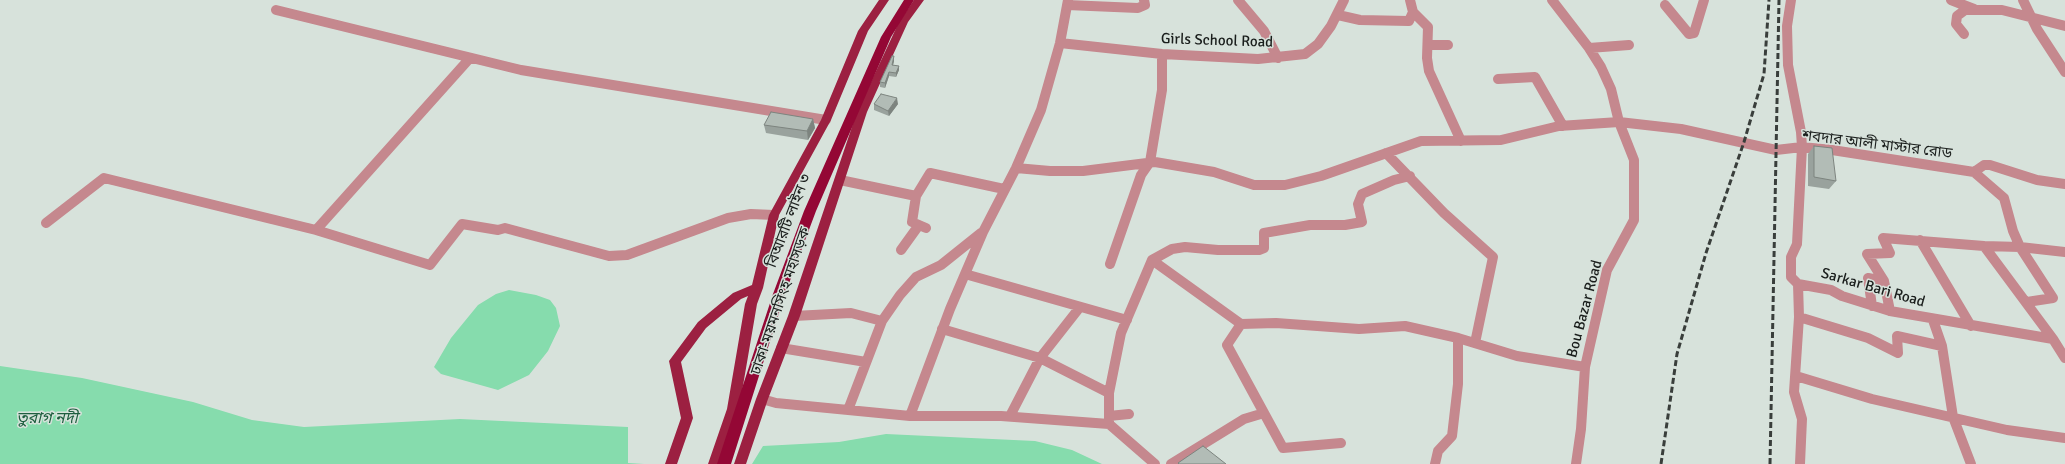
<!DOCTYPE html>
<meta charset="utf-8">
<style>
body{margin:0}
canvas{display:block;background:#d7e2db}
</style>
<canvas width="2065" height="464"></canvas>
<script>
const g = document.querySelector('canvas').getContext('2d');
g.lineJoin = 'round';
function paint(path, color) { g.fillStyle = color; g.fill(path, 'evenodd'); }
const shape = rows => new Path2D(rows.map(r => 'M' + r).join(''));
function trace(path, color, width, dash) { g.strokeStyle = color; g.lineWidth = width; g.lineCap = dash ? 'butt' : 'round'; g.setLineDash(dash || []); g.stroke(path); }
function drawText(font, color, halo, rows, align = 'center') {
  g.font = font + ' Signika,"Noto Sans Bengali",sans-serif'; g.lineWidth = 3; g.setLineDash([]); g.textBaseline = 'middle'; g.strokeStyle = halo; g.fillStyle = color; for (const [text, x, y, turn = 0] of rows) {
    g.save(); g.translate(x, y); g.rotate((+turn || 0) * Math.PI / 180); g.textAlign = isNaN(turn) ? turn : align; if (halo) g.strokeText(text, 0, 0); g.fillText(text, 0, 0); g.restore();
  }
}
paint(shape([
 [509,290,536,295,550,300,556,308,560,326,548,351,529,375,498,390,441,374,434,367,451,338,478,305,496,294],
 [0,366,82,378,193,402,252,420,304,427,460,419,628,427,628,463,644,464,0,464],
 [886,434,1035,441,1072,450,1102,464,752,464,763,446,839,442]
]), '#86dcad');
trace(shape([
 [1238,0,1264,31,1278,58],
 [1552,0,1589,48,1601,67,1611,89,1619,122,1634,160,1634,220,1607,270,1585,367,1581,429,1576,464],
 [1791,0,1787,26,1788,65,1801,132,1802,147,1797,244,1791,257,1791,277,1798,284],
 [1951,0,1974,9],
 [2023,0,2037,29,2065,72],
 [1067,5,1138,8,1145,5,1144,0],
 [1665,5,1689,34,1694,33,1704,0],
 [276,10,521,70,826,120],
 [1413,12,1428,27,1427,58,1429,71,1461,141],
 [1338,15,1360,20,1409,21,1413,12,1410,0],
 [1964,34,1956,24,1957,16,1965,10,2002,10,2065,26],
 [1060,43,1162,54,1258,59,1305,54,1318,44,1331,26,1344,0],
 [1428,45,1448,45],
 [1589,48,1629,45],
 [1498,79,1535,77,1563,126],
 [1386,153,1444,213,1493,257,1475,343],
 [1016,168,1050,171,1083,171,1155,162,1214,172,1254,185,1285,185,1321,176,1421,141,1501,140,1559,126,1619,122,1681,129,1776,150,1802,147,1832,150,1974,172],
 [1974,172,2004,198,2013,231,2020,247,1984,246,2053,339],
 [1974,172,1984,165,1990,165,2037,180,2065,184],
 [840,180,916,196,930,173,1004,189],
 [916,196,912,222,926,228],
 [46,223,104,178,316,230,470,58],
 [316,230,430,265,462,224,498,230,505,228,609,256,627,255,728,218,751,214,774,215],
 [1920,240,1971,326],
 [901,250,919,225],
 [1152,260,1241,324,1276,323,1359,329,1405,326,1458,338,1517,356,1585,367],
 [1110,264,1141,175,1150,162,1162,90,1162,54],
 [965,274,1127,320],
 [1884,281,1890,311],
 [1798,284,1831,290,1842,296,1890,311,2053,339,2065,358],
 [1798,284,1799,317,1794,392,1802,419,1800,464],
 [2027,302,2053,298,2020,247,2065,252],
 [1872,306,1868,278,1884,281,1867,254,1890,253,1883,238,1984,246],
 [794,316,851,313,882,321],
 [1799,317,1868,338,1898,353,1897,336,1942,346],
 [1933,320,1942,346,1953,417,1971,464],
 [1241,324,1227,345,1283,448,1341,443],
 [942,329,1040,358,1109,393],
 [781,348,866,362],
 [1796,376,1872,399,2007,430,2065,438],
 [762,399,776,403,910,416,1001,416,1109,424,1155,464],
 [848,410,882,321,900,295,916,277,941,265,981,233],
 [910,416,950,309,983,232,1016,168,1041,110,1060,43,1068,0],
 [1010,416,1040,358,1080,307],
 [1109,416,1129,414],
 [1109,424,1109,393,1121,333,1152,260,1172,249,1185,247,1218,250,1259,250,1264,248,1264,233,1310,225,1345,225,1362,222,1358,204,1362,194,1394,180,1410,176],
 [1171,464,1244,419,1264,413],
 [1435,464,1438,451,1452,436,1458,384,1458,338]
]), '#c5888e', 10);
paint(shape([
 [879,0,889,0,868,31,831,120,779,215,763,288,757,304,739,409,720,464,708,464,727,409,745,304,748,296,741,299,706,328,681,362,693,418,677,464,665,464,681,418,669,361,698,322,733,293,752,285,769,215,821,120,858,31,879,0],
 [914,0,924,0,908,22,867,112,800,316,768,399,746,464,734,464,756,399,788,316,857,112,899,22,914,0]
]), '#9c2041');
paint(shape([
 [904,0,914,0,891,37,816,211,785,294,731,464,717,464,773,294,804,211,881,37,904,0]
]), '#940735');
trace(shape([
 [1661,464,1677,354,1706,253,1744,142,1764,74,1769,0],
 [1770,464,1779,0]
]), '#393e3b', 3, [6, 3]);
paint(shape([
 [894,56,894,61,893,65,899,66,899,70,896,77,889,76,885,88,880,87,880,82],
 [874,104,898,104,889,116,874,110],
 [813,119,815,128,808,140,766,133,764,125],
 [1814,146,1836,181,1829,189,1808,186,1808,154]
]), '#99a29d');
paint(shape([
 [894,56,894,61,892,69,892,65],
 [899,66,899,70,896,77,896,73],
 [889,72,889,76,885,88,885,83],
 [897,98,898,104,889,116,888,111],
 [813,119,815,128,808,140,807,131]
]), '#7d847f');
const building = shape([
 [892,56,894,56,892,65,899,66,896,73,889,72,885,83,880,82,892,56],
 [881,94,897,98,888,111,874,104,881,94],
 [771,112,813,119,807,131,764,125,771,112],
 [1814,146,1832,148,1836,181,1814,177,1814,146],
 [1203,446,1226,464,1179,464,1178,463,1203,446]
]);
paint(building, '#b2bcb6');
trace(building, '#7d847f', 1);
drawText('15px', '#1a1e1c', '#d7e2db', [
 ["Girls School Road",1217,41,2],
 ["শবদার আলী মাস্টার রোড",1877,145,7],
 ["বিআরটি লাইন ৩",789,221,-69],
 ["Sarkar Bari Road",1873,288,16],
 ["ঢাকা-ময়মনসিংহ মহাসড়ক",781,301,-71],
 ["Bou Bazar Road",1585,309,-75]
]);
drawText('italic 16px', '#1e5e3f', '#d7e2db', [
 ["তুরাগ নদী",47,419]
]);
</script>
